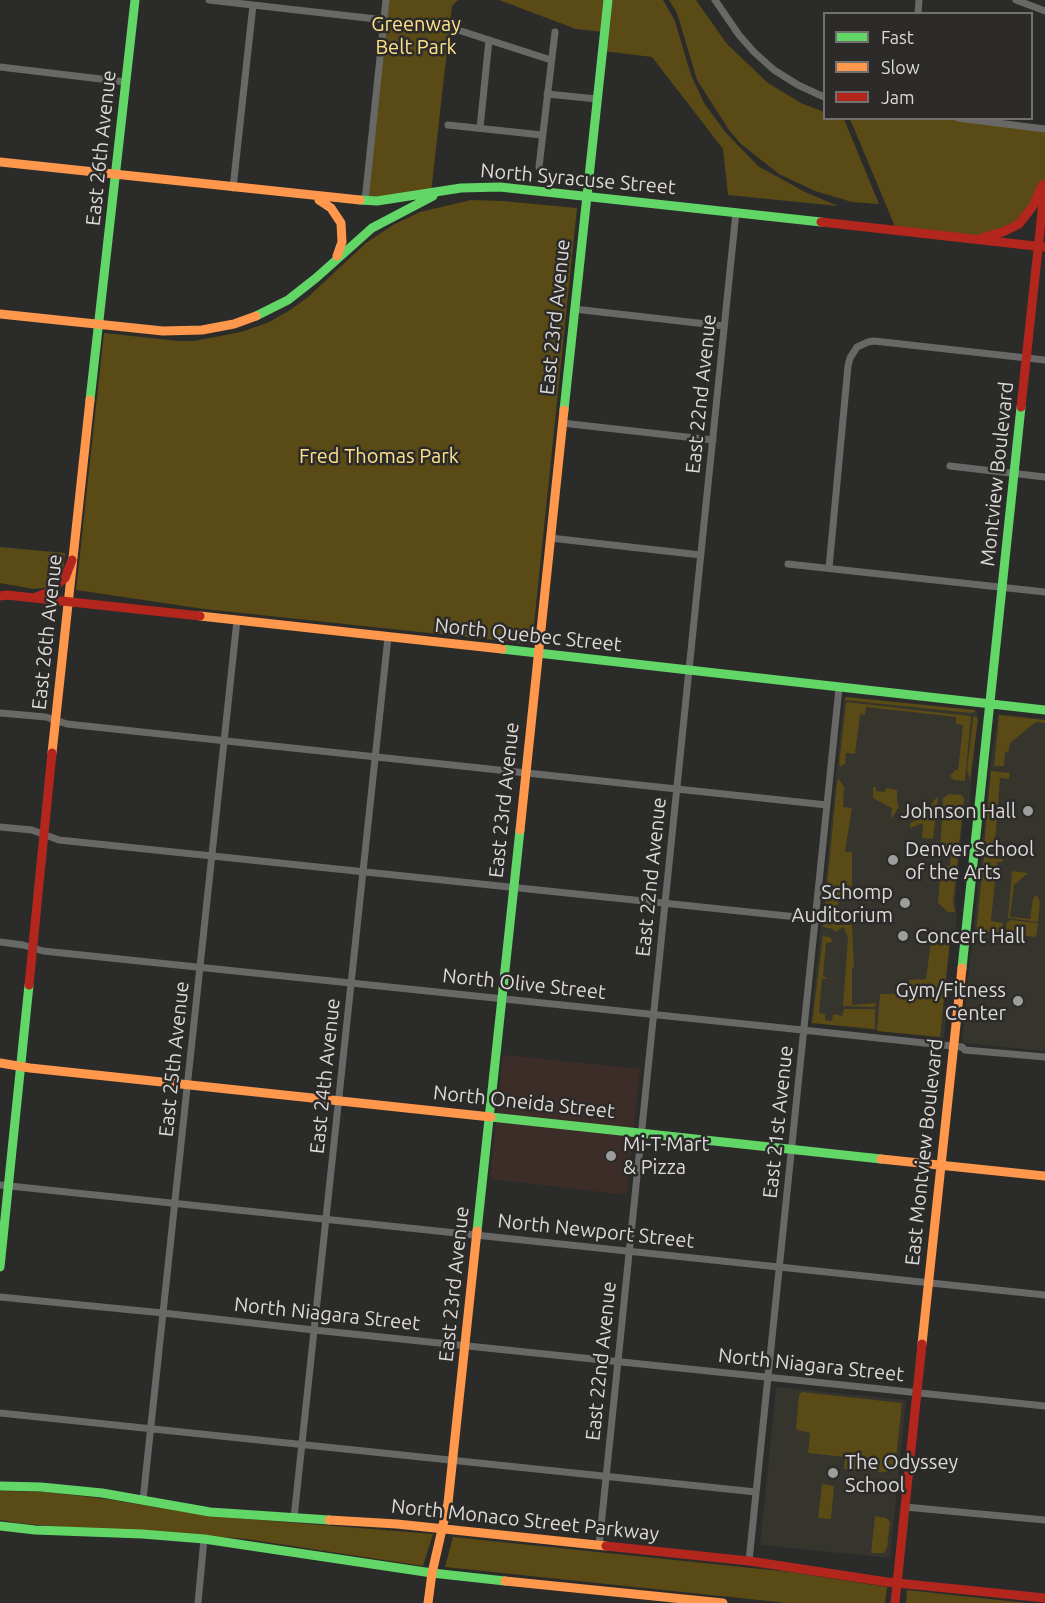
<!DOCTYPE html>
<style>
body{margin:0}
#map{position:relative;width:1045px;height:1603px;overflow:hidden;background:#2b2b2a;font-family:Ubuntu,sans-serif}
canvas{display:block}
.legend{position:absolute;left:823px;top:12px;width:210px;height:108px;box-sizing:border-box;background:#2c2b29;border:2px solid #72716f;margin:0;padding:8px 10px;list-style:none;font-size:18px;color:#dbdad9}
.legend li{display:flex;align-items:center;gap:12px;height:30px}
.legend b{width:30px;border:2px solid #72716f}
</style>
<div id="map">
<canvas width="1045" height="1603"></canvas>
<ul class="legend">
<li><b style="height:8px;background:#63d668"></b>Fast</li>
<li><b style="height:8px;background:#ff974d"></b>Slow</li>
<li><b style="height:8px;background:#b3261e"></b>Jam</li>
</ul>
</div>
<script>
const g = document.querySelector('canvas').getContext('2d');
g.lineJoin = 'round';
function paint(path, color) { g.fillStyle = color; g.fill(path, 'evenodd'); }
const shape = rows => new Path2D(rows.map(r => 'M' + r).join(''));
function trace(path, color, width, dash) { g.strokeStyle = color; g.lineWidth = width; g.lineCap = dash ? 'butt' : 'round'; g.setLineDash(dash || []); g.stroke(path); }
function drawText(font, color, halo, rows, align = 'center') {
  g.font = font + ' Ubuntu,sans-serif'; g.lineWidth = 5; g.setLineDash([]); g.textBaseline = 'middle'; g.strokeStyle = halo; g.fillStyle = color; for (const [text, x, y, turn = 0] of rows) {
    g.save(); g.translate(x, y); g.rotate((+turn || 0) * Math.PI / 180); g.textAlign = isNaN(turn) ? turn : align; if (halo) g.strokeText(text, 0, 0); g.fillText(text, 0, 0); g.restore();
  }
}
paint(shape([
 [503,1055,640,1069,627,1195,490,1179]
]), '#3d2d28');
paint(shape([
 [846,697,978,711,969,809,963,818,955,903,957,918,955,930,951,938,944,1005,947,1012,944,1037,942,1038,811,1023,844,698],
 [998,714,1045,719,1045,1051,964,1043,962,1040,991,759],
 [776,1387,906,1400,890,1558,760,1545]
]), '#35342d');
paint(shape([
 [386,0,458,0,452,6,431,193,365,201],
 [499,0,663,0,675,21,691,75,704,103,726,133,758,166,805,192,838,206,728,195,723,149,652,57,602,51,604,32,576,29],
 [669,0,696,0,727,44,768,83,801,103,824,112,824,118,844,119,879,204,852,202,815,191,779,174,741,144,729,130,697,80,677,13],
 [958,118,1045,129,1045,179,1033,206,1023,219,978,238,896,229,850,119],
 [471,200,503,201,577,208,532,644,204,609,76,590,104,333,178,341,194,341,241,332,267,323,287,312,308,297,366,243,393,225,420,212],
 [0,547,65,553,63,571,60,578,52,585,43,588,33,589,0,583],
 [846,697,975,710,975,712,970,713,844,700],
 [846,702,970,716,971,717,965,781,954,780,950,776,955,770,958,770,963,725,956,724,956,717,866,707,865,715,860,714,855,754,846,753,845,764,840,767,839,764],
 [999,715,1045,720,1045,723,1036,722,1010,743,1009,751,1005,753,1004,766,994,766],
 [975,716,978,719,970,780,967,770,973,719],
 [991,771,1010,773,1009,779,1000,778,995,842,1003,844,1001,848,984,846],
 [839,779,844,787,843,807,852,808,845,852,852,852,852,888,848,887,841,897,836,909,836,919,837,925,852,925,854,968,852,968,852,1005,876,1003,875,1007,843,1006,848,937,843,927,836,932,833,929,823,927,823,924,837,782],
 [873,787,876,787,876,791,885,792,886,788,897,790,897,802,899,806,891,820,892,808,873,798],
 [949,794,962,795,964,799,953,902,955,912,948,912,938,903,941,866,950,866,951,855,940,854,943,798],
 [936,798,938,798,933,839,922,838,923,823,910,828,910,824,927,810],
 [984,856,1003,859,1002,862,997,862,991,921,1003,923,1002,933,976,931],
 [1012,871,1028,873,1014,885,1010,917,1030,919,1033,898,1037,895,1040,902,1038,922,1008,918],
 [1010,920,1038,923,1036,937,1007,934,1006,924],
 [823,936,830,937,833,942,826,943,823,976,829,978,822,979,819,1013,825,1014,825,1020,832,1021,833,1014,842,1016,844,1009,875,1009,875,1029,812,1023],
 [941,937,950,938,940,1037,877,1031,880,994,908,993,909,980,926,979,931,942],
 [802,1392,902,1403,895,1469,885,1472,844,1469,845,1457,808,1453,810,1433,798,1430,796,1428,799,1395],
 [822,1484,834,1486,831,1519,818,1518],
 [0,1491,47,1492,106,1499,210,1516,433,1534,423,1566,246,1539,164,1532,72,1528,17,1523,0,1520],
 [875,1516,886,1518,890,1522,887,1548,884,1553,871,1553],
 [453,1537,790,1572,887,1587,885,1603,787,1603,445,1567],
 [907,1590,1027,1603,906,1603]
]), '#594a16');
trace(shape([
 [209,0,385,20],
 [715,0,739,35,754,52,774,70,798,85,824,97],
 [1016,0,1045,11],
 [918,14,919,0],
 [458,30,551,60],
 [0,67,126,82],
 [547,94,597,99],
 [958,118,1045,129],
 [448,125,542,135],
 [480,128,489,40],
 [539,167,555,32],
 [233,188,253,5],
 [365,201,386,0],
 [574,309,724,326],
 [562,423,713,440],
 [950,466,1045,477],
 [550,538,701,555],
 [788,564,1045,592],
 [829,568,848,366,850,358,857,347,868,342,874,341,1045,360],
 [0,713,46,717,67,724,827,805],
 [0,827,32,830,59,840,816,919],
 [0,942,23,945,43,951,812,1031,962,1047,965,1050,1045,1057],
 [0,1185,1045,1295],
 [0,1297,163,1313,314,1330,1045,1406],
 [0,1413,756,1492],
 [143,1500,237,620],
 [905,1507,1045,1520],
 [294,1518,388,637],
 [599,1546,736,212],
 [749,1561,839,688],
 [198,1603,204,1539]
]), '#686867', 7);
trace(shape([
 [360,200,377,201,461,188,500,187,821,222],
 [256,316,288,300,316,278,372,228,433,196],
 [90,400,135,0],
 [564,410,608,0],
 [502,649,1045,710],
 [962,968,1021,407],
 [491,1117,881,1159],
 [477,1231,520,830],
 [0,1267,29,985],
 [0,1486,41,1487,102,1493,210,1512,329,1520],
 [0,1526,35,1530,142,1534,204,1539,432,1573,505,1581]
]), '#63d668', 9);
trace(shape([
 [0,162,360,200],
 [319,200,331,208,341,223,342,242,337,256],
 [0,314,163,331,202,330,234,324,256,316],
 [200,616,502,649],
 [52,753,90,400],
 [520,830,564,410],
 [0,1063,30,1068,491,1117],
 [881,1159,1045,1176],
 [922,1344,962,968],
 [329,1520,397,1524,606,1546],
 [505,1581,723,1603],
 [428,1603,432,1573,448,1503,477,1231]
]), '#ff974d', 9);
trace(shape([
 [821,222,1044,247],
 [984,237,1003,232,1019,224,1033,206,1042,186],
 [1021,407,1045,184],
 [0,596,7,595,200,616],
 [36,597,47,593,65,578,72,560],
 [29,985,52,753],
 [606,1546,749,1561,887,1582,1045,1598],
 [895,1603,922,1344]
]), '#b3261e', 9);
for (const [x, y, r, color] of [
 [1028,811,6,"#9d9d9c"],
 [893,860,6,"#9d9d9c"],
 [905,903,6,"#9d9d9c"],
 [903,936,6,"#9d9d9c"],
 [1018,1001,6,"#9d9d9c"],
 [611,1156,6,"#9d9d9c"],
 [833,1473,6,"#9d9d9c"]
]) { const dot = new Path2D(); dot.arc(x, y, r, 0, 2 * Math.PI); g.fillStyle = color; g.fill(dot); trace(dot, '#2c2b29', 2); }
drawText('20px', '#fde28b', '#2c2b29', [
 ["Greenway",416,24],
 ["Belt Park",416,47],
 ["Fred Thomas Park",379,456]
]);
drawText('20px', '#dbdad9', '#2c2b29', [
 ["East 26th Avenue",101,148,-84],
 ["North Syracuse Street",578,179,5],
 ["East 23rd Avenue",555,317,-84],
 ["East 22nd Avenue",701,394,-84],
 ["Montview Boulevard",997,474,-84],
 ["East 26th Avenue",47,632,-84],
 ["North Quebec Street",528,635,6],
 ["East 23rd Avenue",504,800,-84],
 ["East 22nd Avenue",651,877,-84],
 ["North Olive Street",524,984,6],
 ["East 25th Avenue",174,1059,-84],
 ["East 24th Avenue",325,1076,-84],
 ["North Oneida Street",524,1102,6],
 ["East 21st Avenue",778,1122,-84],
 ["East Montview Boulevard",924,1152,-84],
 ["North Newport Street",596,1231,6],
 ["East 23rd Avenue",454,1284,-84],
 ["North Niagara Street",327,1314,6],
 ["East 22nd Avenue",601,1361,-84],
 ["North Niagara Street",811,1365,6],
 ["North Monaco Street Parkway",525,1520,6]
]);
drawText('20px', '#dbdad9', '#2c2b29', [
 ["Johnson Hall",1016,811,"right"],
 ["Denver School",905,849],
 ["of the Arts",905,872],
 ["Schomp",893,892,"right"],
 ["Auditorium",893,915,"right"],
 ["Concert Hall",915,936],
 ["Gym/Fitness",1006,990,"right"],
 ["Center",1006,1013,"right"],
 ["Mi-T-Mart",623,1144],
 ["& Pizza",623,1167],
 ["The Odyssey",845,1462],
 ["School",845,1485]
], 'left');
</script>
